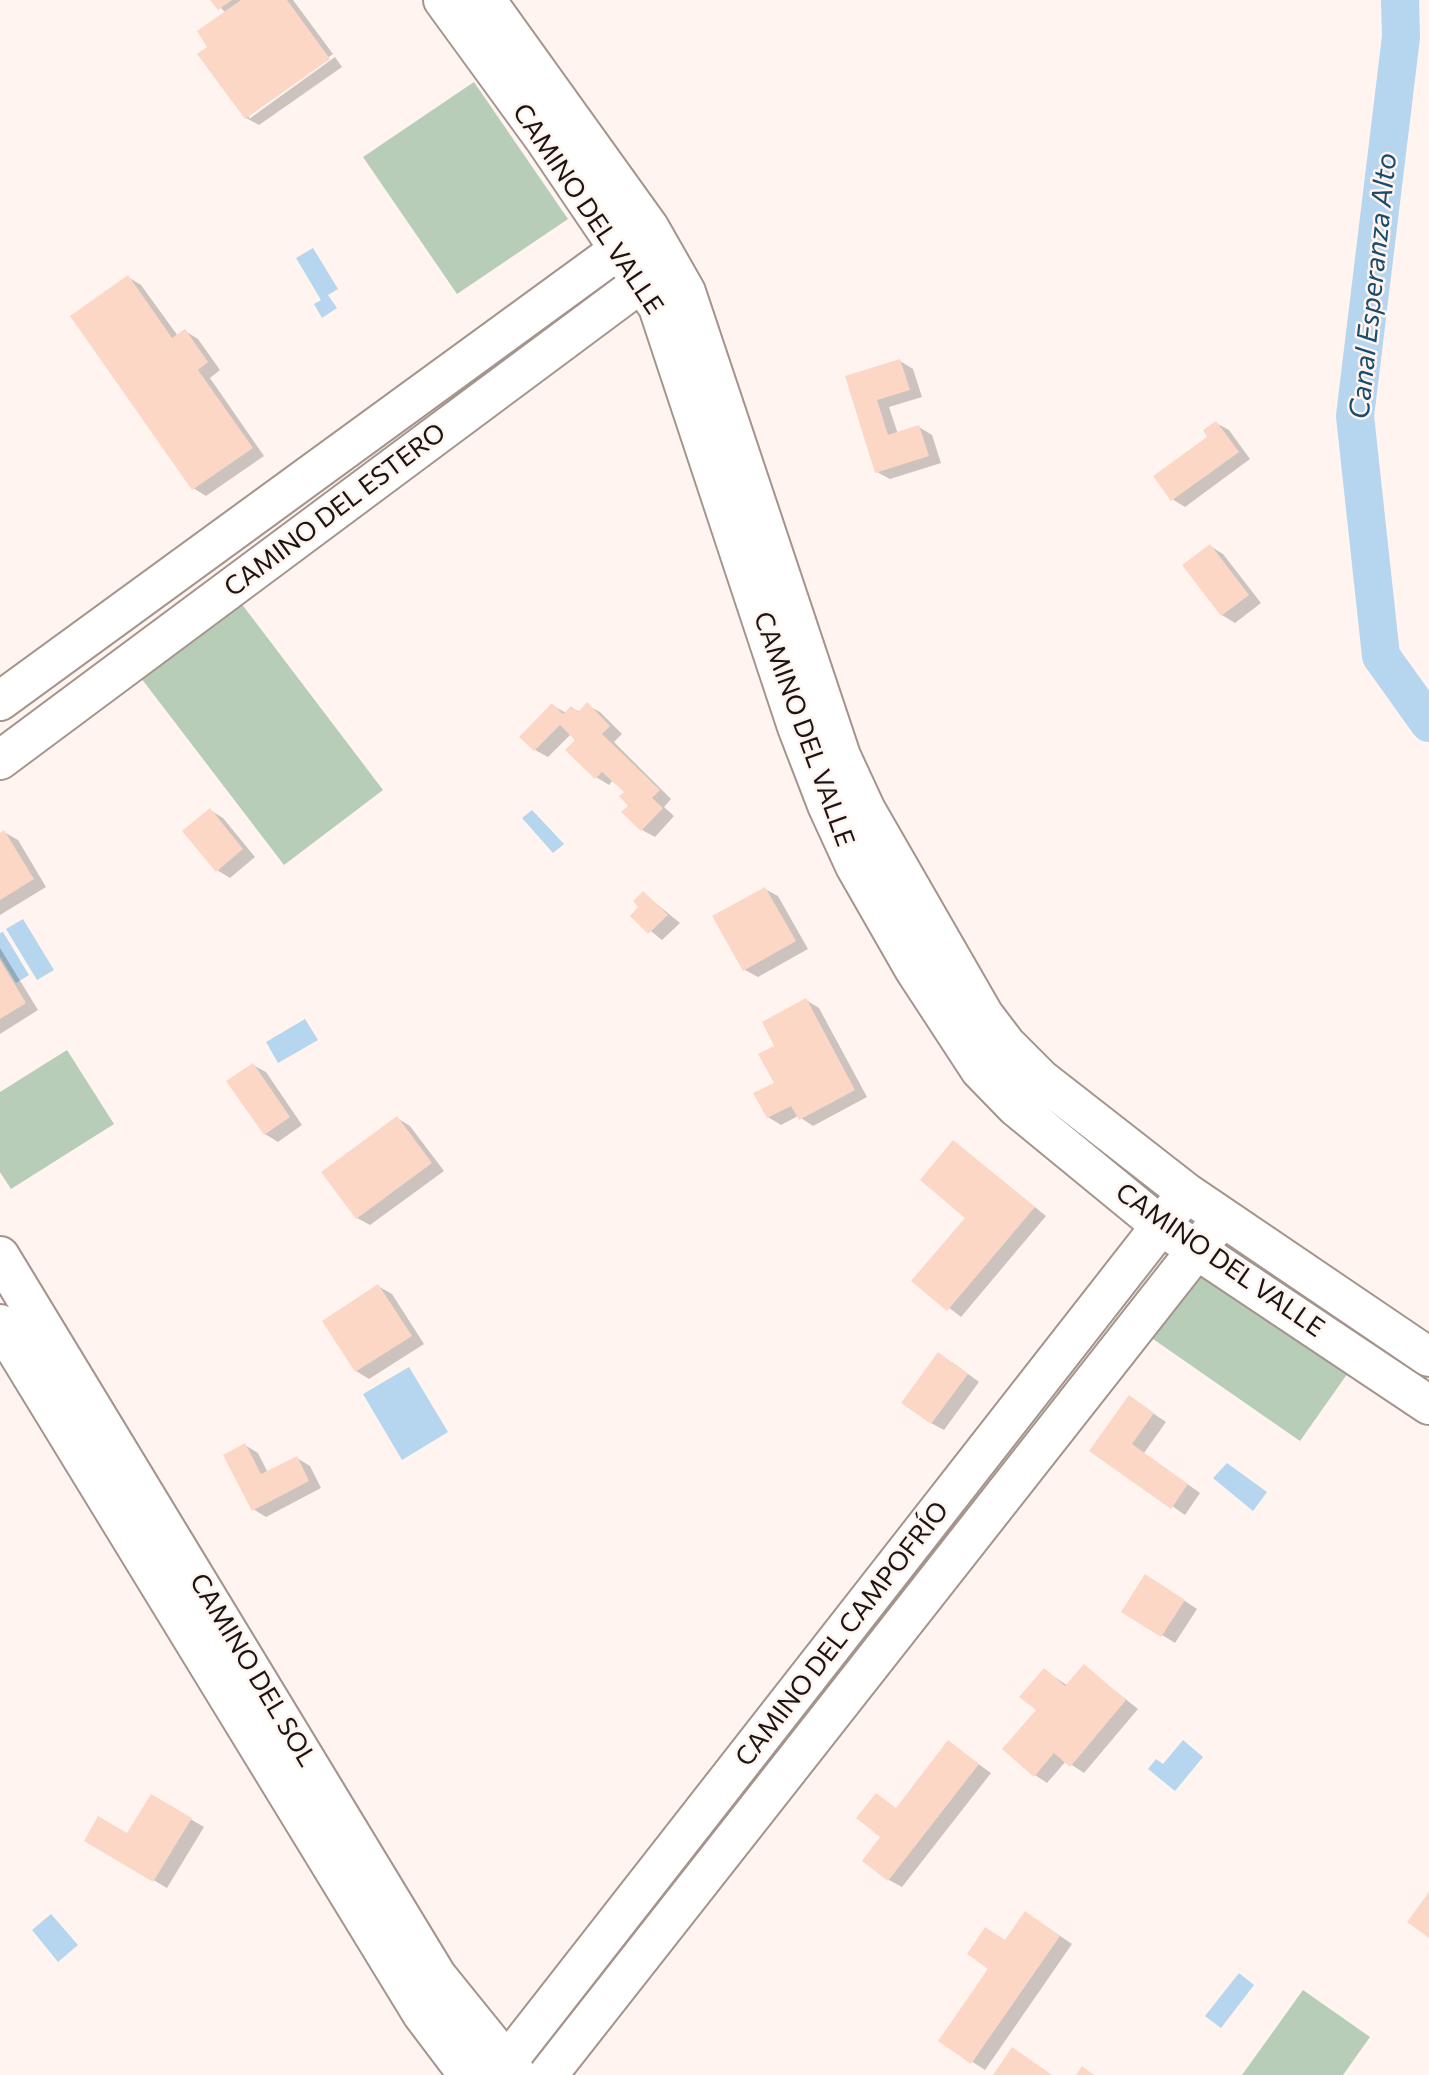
<!DOCTYPE html>
<meta charset="utf-8">
<style>
body{margin:0}
canvas{display:block;background:#fff4ef}
</style>
<canvas width="1429" height="2075"></canvas>
<script>
const g = document.querySelector('canvas').getContext('2d');
g.lineJoin = 'round';
function paint(path, color) { g.fillStyle = color; g.fill(path, 'evenodd'); }
const shape = rows => new Path2D(rows.map(r => 'M' + r).join(''));
function trace(path, color, width, dash) { g.strokeStyle = color; g.lineWidth = width; g.lineCap = dash ? 'butt' : 'round'; g.setLineDash(dash || []); g.stroke(path); }
function drawText(font, color, halo, rows, align = 'center') {
  g.font = font + ' Commissioner,sans-serif'; g.lineWidth = 5; g.setLineDash([]); g.textBaseline = 'middle'; g.strokeStyle = halo; g.fillStyle = color; for (const [text, x, y, turn = 0] of rows) {
    g.save(); g.translate(x, y); g.rotate((+turn || 0) * Math.PI / 180); g.textAlign = isNaN(turn) ? turn : align; if (halo) g.strokeText(text, 0, 0); g.fillText(text, 0, 0); g.restore();
  }
}
paint(shape([
 [474,82,568,219,457,294,363,157],
 [241,603,383,790,284,865,141,678],
 [67,1050,114,1124,11,1189,0,1172,0,1092],
 [1203,1268,1350,1370,1300,1441,1153,1339],
 [1303,1990,1370,2037,1343,2075,1242,2075]
]), '#b7cdb8');
paint(shape([
 [313,248,338,289,328,295,337,308,322,318,314,304,321,300,296,258],
 [532,810,564,844,553,853,522,818],
 [23,919,54,970,37,980,6,929],
 [3,932,29,975,16,983,0,957,0,933],
 [305,1019,318,1040,278,1063,266,1042],
 [409,1367,448,1432,402,1460,363,1394],
 [1227,1463,1267,1492,1253,1511,1213,1478],
 [1183,1740,1203,1757,1175,1791,1148,1769,1156,1759,1163,1764],
 [51,1914,78,1945,58,1962,32,1930],
 [1239,1973,1254,1985,1221,2028,1205,2016]
]), '#b5d6ee');
paint(shape([
 [213,0,293,0,333,54,249,114,249,119,335,57,342,67,259,125,246,118,210,47,226,13],
 [128,277,141,285,178,336,185,331,198,339,220,370,210,378,264,456,206,496,193,488],
 [900,361,913,369,922,397,889,407,898,434,919,427,932,435,941,463,890,479,877,472,847,377],
 [1216,423,1229,430,1250,459,1185,507,1172,499],
 [1210,546,1223,554,1261,603,1235,623,1222,615,1185,565],
 [552,705,566,713,572,708,580,712,587,705,600,712,622,734,614,742,671,799,664,807,674,816,655,837,642,830,626,792,613,780,609,785,596,777,571,734,548,757,535,750],
 [210,810,223,818,255,857,230,878,217,870],
 [4,832,18,840,46,887,0,915,0,835],
 [765,889,778,896,808,949,758,977,745,970],
 [643,893,680,923,662,940,632,916,641,907],
 [0,948,38,1010,0,1034],
 [806,1000,819,1008,867,1097,813,1126,798,1116,781,1125,768,1117,776,1083],
 [253,1065,266,1072,302,1125,278,1142,265,1134],
 [397,1118,410,1126,444,1171,370,1225,357,1218],
 [954,1142,1046,1216,961,1317,914,1281,968,1218],
 [378,1286,392,1294,424,1344,369,1379,356,1371],
 [952,1362,979,1382,944,1430,931,1423],
 [1129,1397,1166,1422,1144,1453,1200,1493,1185,1515,1091,1450],
 [245,1445,258,1453,268,1473,297,1458,310,1466,321,1488,266,1517,253,1509],
 [1158,1583,1197,1609,1175,1643,1123,1611],
 [1084,1666,1138,1709,1084,1773,1066,1761,1047,1783,1035,1775,1044,1670,1068,1686],
 [949,1743,991,1773,902,1887,889,1880,883,1836,897,1809],
 [151,1796,204,1827,167,1888,86,1840,128,1835],
 [1038,1921,1072,1944,985,2070,940,2041,1006,1942]
]), '#0003');
trace(shape([
 [1400,0,1401,37,1355,416,1381,656,1429,723]
]), '#b5d6ee', 38);
paint(shape([
 [210,0,232,0,218,10],
 [241,0,287,0,330,59,245,119,197,54,207,47,197,31],
 [128,275,172,338,185,329,208,362,198,370,253,448,192,490,70,316],
 [900,359,910,390,877,400,888,435,919,425,929,456,875,473,845,376],
 [1216,421,1239,452,1171,501,1153,476,1207,437,1203,430],
 [1210,544,1249,595,1221,616,1182,565],
 [587,702,610,726,602,734,660,790,652,798,663,808,641,831,621,812,628,806,619,796,624,792,602,772,595,779,565,750,575,740,560,725,534,751,519,737,552,703,563,714,571,706,578,712],
 [210,808,243,849,216,872,182,831],
 [4,830,34,879,0,900,0,833],
 [765,887,796,941,743,971,712,916],
 [643,891,668,915,648,934,630,916,638,907,633,901],
 [0,960,26,1003,0,1019],
 [806,998,855,1090,799,1120,791,1106,767,1118,753,1093,774,1083,758,1054,774,1046,762,1022],
 [253,1063,290,1117,264,1135,226,1081],
 [397,1116,432,1163,356,1219,321,1172],
 [953,1140,1035,1207,947,1311,911,1281,965,1218,920,1180],
 [378,1284,412,1336,355,1372,322,1321],
 [938,1352,968,1374,931,1424,901,1403],
 [1129,1395,1154,1413,1132,1444,1188,1484,1171,1509,1089,1451],
 [245,1443,261,1474,297,1456,309,1481,252,1511,223,1455],
 [1145,1574,1185,1600,1161,1637,1121,1612],
 [1084,1664,1126,1700,1070,1767,1054,1753,1034,1777,1002,1749,1036,1710,1019,1697,1044,1668,1065,1686],
 [948,1740,979,1764,888,1881,862,1861,880,1837,856,1818,876,1793,896,1808],
 [151,1794,192,1818,153,1882,84,1841,98,1816,127,1833],
 [1429,1892,1429,1938,1407,1922],
 [1025,1911,1060,1936,971,2064,938,2041,988,1969,967,1954,985,1927,1005,1940],
 [1012,2047,1052,2075,993,2075],
 [1082,2066,1094,2075,1076,2075]
]), '#fcd7c6');
const minor = shape([
 [443,0,545,140,658,307,797,727,827,805,855,866,914,969,980,1070,1016,1107,1161,1226,1429,1405],
 [486,0,649,227,686,292,841,756,866,810,984,1015,1006,1044,1041,1079,1187,1193,1429,1357],
 [0,701,639,235],
 [0,760,661,268],
 [0,1256,437,1976,517,2075],
 [0,1324,422,2014,468,2075],
 [497,2075,1177,1205],
 [548,2075,1213,1229]
]);
trace(minor, '#a5948d', 42);
trace(minor, '#fff', 38);
drawText('26px', '#1b1512', '#fff4ef', [
 ["CAMINO DEL VALLE",588,209,56],
 ["CAMINO DEL ESTERO",335,510,-37],
 ["CAMINO DEL VALLE",804,729,70],
 ["CAMINO DEL VALLE",1220,1260,35],
 ["CAMINO DEL CAMPOFRÍO",842,1634,-52],
 ["CAMINO DEL SOL",253,1670,59]
]);
drawText('italic 28px', '#174c6d', '#fff4ef', [
 ["Canal Esperanza Alto",1373,286,-84]
]);
</script>
